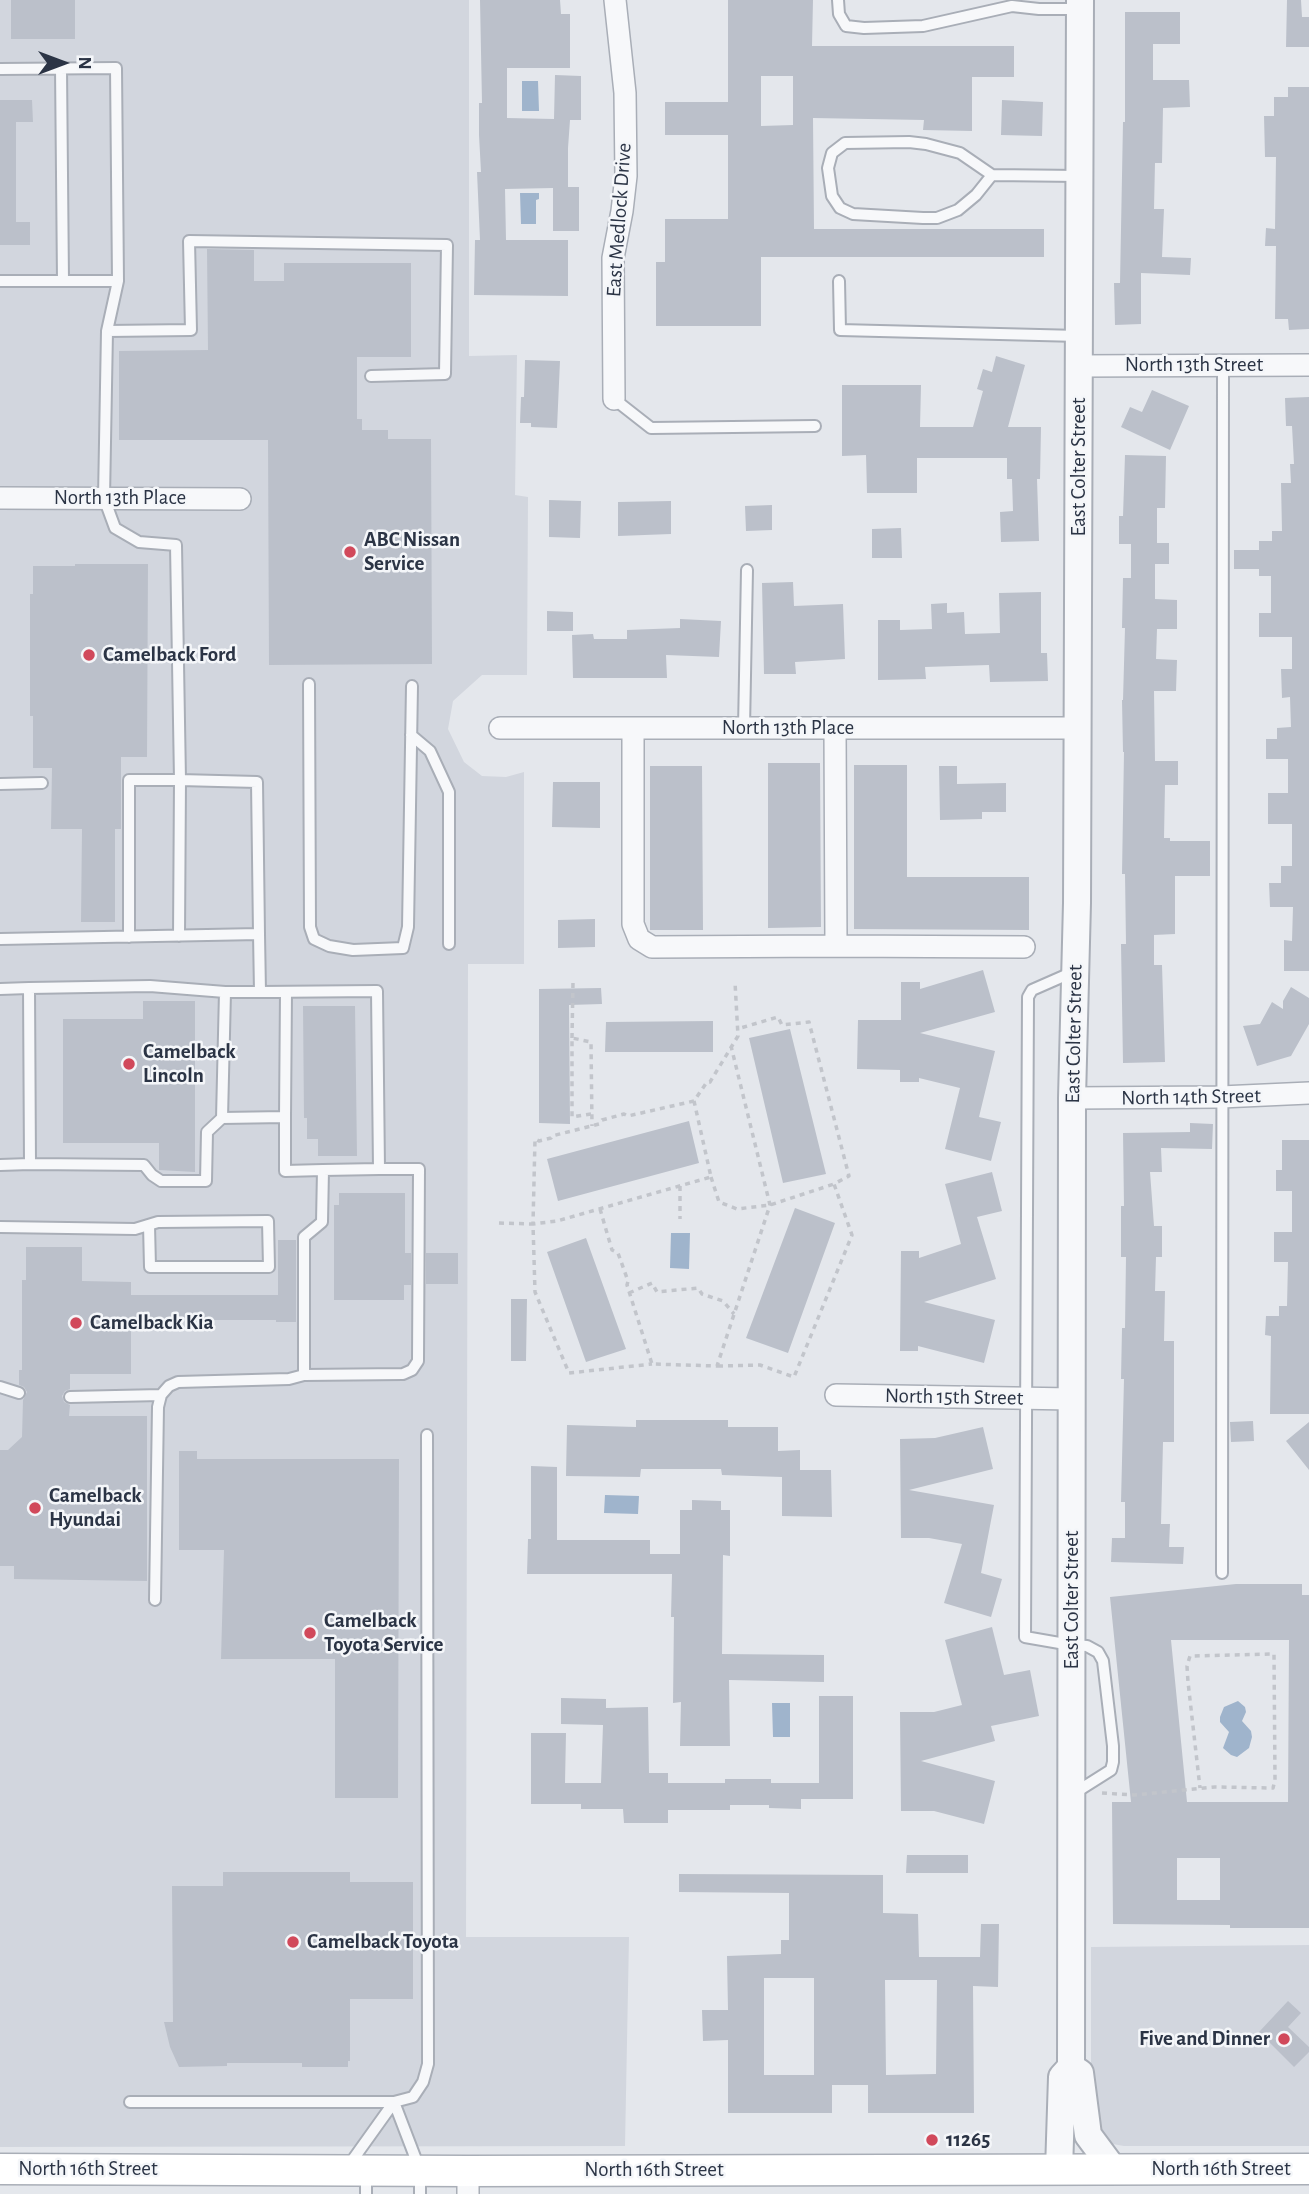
<!DOCTYPE html>
<style>
body{margin:0}
#map{position:relative;width:1309px;height:2194px;overflow:hidden;background:#e4e7ec;font-family:"Alegreya Sans",sans-serif}
canvas{display:block}
.north{position:absolute;left:28px;top:28px;width:70px;height:70px;-webkit-text-stroke:5px #f4f6f9;paint-order:stroke;rotate:90deg;font-size:19px;font-weight:700;line-height:28px;text-align:center;color:#2b3445}
.north::after{content:'';display:block;margin:auto;width:24px;height:32px;background:#2b3445;clip-path:polygon(50% 0,100% 100%,50% 72%,0 100%)}
</style>
<div id="map">
<canvas width="1309" height="2194"></canvas>
<div class="north">N</div>
</div>
<script>
const g = document.querySelector('canvas').getContext('2d');
g.lineJoin = 'round';
function paint(path, color) { g.fillStyle = color; g.fill(path, 'evenodd'); }
const shape = rows => new Path2D(rows.map(r => 'M' + r).join(''));
function trace(path, color, width, dash) { g.strokeStyle = color; g.lineWidth = width; g.lineCap = dash ? 'butt' : 'round'; g.setLineDash(dash || []); g.stroke(path); }
function drawText(font, color, halo, rows, align = 'center') {
  g.font = font + ' "Alegreya Sans",sans-serif'; g.lineWidth = 5; g.setLineDash([]); g.textBaseline = 'middle'; g.strokeStyle = halo; g.fillStyle = color; for (const [text, x, y, turn = 0] of rows) {
    g.save(); g.translate(x, y); g.rotate((+turn || 0) * Math.PI / 180); g.textAlign = isNaN(turn) ? turn : align; if (halo) g.strokeText(text, 0, 0); g.fillText(text, 0, 0); g.restore();
  }
}
paint(shape([
 [0,0,469,0,469,356,517,355,515,495,528,497,527,675,482,675,453,701,448,729,464,762,482,776,506,777,524,772,524,964,468,964,466,1937,629,1937,625,2146,0,2147],
 [1309,1945,1309,2146,1124,2146,1107,2143,1091,2116,1091,1947]
]), '#d2d6de');
paint(shape([
 [522,81,538,81,539,111,522,111],
 [520,193,539,193,539,199,536,200,536,224,521,224],
 [671,1233,690,1233,689,1269,670,1268],
 [605,1495,639,1496,638,1514,604,1513],
 [1238,1701,1245,1707,1246,1712,1242,1721,1251,1731,1252,1737,1249,1748,1237,1757,1231,1755,1223,1748,1229,1732,1220,1722,1220,1717,1224,1707],
 [772,1703,790,1703,790,1737,773,1737]
]), '#9fb4cc');
paint(shape([
 [11,0,75,0,75,39,11,39],
 [480,0,560,0,561,14,570,14,570,68,507,68,507,118,554,119,555,75,581,76,581,120,570,120,568,148,568,187,579,187,579,231,553,231,553,188,505,189,506,240,568,240,568,296,474,295,475,240,480,240,477,172,481,172,479,135,479,103,482,103],
 [728,0,813,0,812,46,1014,46,1014,77,972,77,972,131,923,130,924,120,813,118,814,229,1044,229,1044,257,761,257,761,326,656,326,656,262,665,262,665,219,728,219,728,135,665,135,665,102,728,102],
 [761,76,793,76,793,125,761,126],
 [1287,0,1301,0,1302,17,1309,17,1309,47,1286,47],
 [1125,12,1180,12,1180,44,1153,44,1153,80,1189,80,1190,107,1163,108,1162,163,1155,163,1154,209,1164,209,1162,257,1191,258,1190,275,1141,273,1141,324,1115,325,1114,283,1120,283,1123,122,1125,122],
 [1288,87,1309,87,1309,329,1289,330,1288,319,1275,319,1276,246,1265,246,1266,228,1275,229,1276,157,1265,157,1264,116,1274,116,1274,97,1288,97],
 [0,100,32,100,33,122,16,122,16,222,30,222,30,245,0,245],
 [1002,100,1043,102,1042,136,1001,135],
 [207,249,254,250,254,281,284,281,284,263,411,263,411,357,357,357,357,419,362,419,362,430,388,430,388,439,431,439,432,664,269,665,268,440,119,440,119,351,208,350],
 [996,356,1025,365,1008,427,1041,427,1040,479,1037,479,1039,541,1001,542,1000,512,1013,511,1012,479,1007,479,1007,458,917,458,917,493,867,493,866,455,842,456,842,385,921,385,920,427,973,427,983,391,977,389,983,369,992,372],
 [525,360,560,361,557,428,531,427,531,423,520,423,521,397,524,397],
 [1152,390,1189,406,1170,450,1121,427,1130,407,1142,412],
 [1309,397,1309,971,1284,971,1284,940,1292,941,1293,907,1270,907,1269,883,1281,883,1281,866,1292,866,1292,824,1268,824,1268,793,1288,793,1288,759,1266,759,1266,739,1277,739,1277,728,1291,727,1290,697,1282,698,1281,669,1292,669,1292,637,1259,637,1259,613,1271,613,1271,576,1259,576,1259,569,1234,569,1234,550,1259,550,1259,541,1272,541,1272,531,1282,531,1281,483,1291,483,1290,464,1294,464,1292,426,1286,426,1285,398],
 [1125,455,1166,456,1165,508,1157,508,1157,543,1169,543,1169,564,1155,564,1155,599,1177,600,1177,629,1157,629,1156,659,1177,660,1176,691,1154,691,1155,761,1178,761,1178,785,1165,785,1164,838,1170,838,1170,841,1210,841,1210,876,1175,876,1175,934,1154,935,1154,965,1162,965,1165,1062,1123,1063,1121,944,1126,944,1125,874,1122,874,1124,752,1123,752,1122,700,1123,700,1125,628,1122,628,1123,578,1131,578,1131,544,1119,544,1119,516,1123,516],
 [549,500,581,501,580,538,549,537],
 [671,501,671,534,618,536,618,502],
 [772,505,772,530,746,531,745,506],
 [901,528,902,558,872,558,872,529],
 [75,564,148,564,147,757,121,757,121,829,115,829,115,922,81,922,82,829,51,829,52,768,33,768,33,716,30,716,30,594,33,594,33,566,75,566],
 [793,582,794,606,843,604,845,659,795,662,796,674,764,674,762,583],
 [1041,592,1041,653,1047,653,1048,681,990,682,989,665,925,667,926,679,878,680,878,620,900,620,900,630,932,629,931,604,947,603,947,613,964,612,965,634,1000,633,999,593],
 [547,611,573,612,573,631,547,631],
 [680,619,721,621,719,657,666,655,667,678,573,678,572,635,593,634,594,639,627,639,627,630,680,628],
 [768,763,820,763,821,927,768,928],
 [854,765,907,765,907,877,1029,877,1029,930,854,929],
 [650,766,702,766,703,930,650,930],
 [939,766,957,766,957,784,1006,783,1006,812,982,812,982,819,940,820],
 [553,782,600,782,600,828,552,827],
 [595,919,595,947,558,948,558,920],
 [983,970,995,1012,920,1033,995,1051,979,1117,1001,1122,991,1161,945,1149,960,1088,919,1078,919,1082,900,1082,900,1070,857,1069,858,1020,901,1020,901,982,920,982,920,989],
 [1291,987,1309,998,1309,1024,1291,1056,1257,1066,1243,1026,1260,1024,1272,1002,1283,1009,1283,1001],
 [601,988,602,1004,569,1005,570,1124,539,1123,539,989],
 [143,1001,195,1001,195,1172,159,1170,159,1143,63,1143,63,1019,143,1019],
 [303,1006,355,1006,357,1156,318,1156,318,1139,307,1139,307,1118,304,1118],
 [713,1021,713,1052,605,1052,606,1022],
 [790,1029,826,1174,783,1183,749,1038],
 [689,1121,699,1163,558,1201,547,1159],
 [1190,1123,1213,1124,1212,1149,1161,1148,1162,1172,1150,1172,1154,1226,1162,1226,1162,1257,1156,1257,1155,1291,1165,1291,1164,1341,1174,1341,1174,1442,1163,1442,1161,1524,1170,1524,1169,1547,1184,1547,1183,1564,1111,1562,1112,1538,1125,1538,1125,1502,1121,1502,1124,1379,1121,1379,1122,1328,1125,1328,1126,1257,1121,1257,1121,1206,1124,1206,1123,1133,1190,1132],
 [1282,1140,1309,1140,1309,1414,1270,1414,1271,1336,1265,1335,1266,1316,1279,1316,1279,1306,1287,1306,1288,1262,1274,1262,1274,1232,1292,1232,1292,1191,1276,1191,1276,1170,1282,1170],
 [992,1172,1002,1211,977,1217,996,1279,924,1302,995,1320,984,1363,918,1346,918,1351,900,1351,901,1251,919,1251,919,1258,961,1244,945,1184],
 [339,1193,405,1193,405,1253,411,1253,411,1285,404,1285,404,1300,334,1300,334,1205,339,1205],
 [795,1208,835,1223,788,1353,746,1338],
 [586,1238,626,1349,586,1362,547,1252],
 [278,1240,296,1240,296,1322,276,1322,276,1320,131,1320,131,1374,70,1374,70,1389,65,1391,62,1396,64,1402,70,1405,69,1416,147,1416,147,1581,14,1579,14,1566,0,1566,0,1450,8,1450,22,1437,23,1400,27,1392,24,1387,19,1385,19,1370,22,1370,22,1280,26,1280,26,1247,82,1247,82,1281,131,1282,131,1295,278,1295],
 [426,1253,458,1253,458,1284,426,1284],
 [511,1299,527,1299,526,1361,511,1361],
 [636,1420,728,1420,728,1427,778,1427,778,1451,800,1450,800,1470,831,1470,832,1517,782,1516,782,1477,722,1475,721,1469,641,1469,640,1477,566,1476,567,1425,636,1427],
 [1253,1421,1254,1441,1231,1442,1230,1422],
 [1309,1422,1309,1470,1286,1441],
 [983,1427,993,1469,909,1490,994,1505,981,1573,1002,1579,991,1617,944,1603,962,1544,929,1538,901,1538,900,1439,935,1438],
 [179,1451,197,1451,197,1459,399,1459,398,1798,335,1798,335,1659,221,1659,224,1550,179,1550],
 [531,1466,557,1467,557,1540,650,1540,650,1554,680,1554,680,1510,692,1510,692,1500,721,1501,721,1510,730,1510,730,1556,723,1555,722,1654,824,1655,824,1682,729,1680,730,1746,680,1746,681,1702,673,1703,674,1617,671,1617,672,1574,527,1574,528,1539,531,1539],
 [1236,1584,1302,1584,1302,1595,1309,1595,1309,1928,1230,1928,1230,1925,1113,1924,1112,1802,1131,1802,1110,1597],
 [1171,1640,1289,1640,1288,1802,1187,1802],
 [1177,1858,1220,1858,1220,1900,1177,1900],
 [992,1627,1004,1675,1030,1670,1039,1716,991,1726,995,1741,921,1761,995,1781,984,1824,934,1811,901,1811,900,1712,934,1712,962,1705,945,1640],
 [819,1696,853,1696,853,1799,801,1799,801,1809,769,1808,769,1805,730,1805,730,1810,668,1810,668,1823,624,1823,623,1809,581,1809,581,1804,531,1804,531,1733,566,1733,565,1783,601,1783,603,1725,561,1724,561,1698,606,1699,606,1708,648,1707,649,1773,668,1773,668,1783,725,1783,725,1779,771,1779,771,1783,819,1783],
 [907,1855,968,1855,968,1873,906,1873],
 [223,1872,350,1872,350,1882,413,1882,413,1999,350,1999,350,2061,348,2061,348,2067,302,2067,302,2063,227,2063,227,2066,179,2067,170,2047,164,2022,173,2022,172,1886,223,1886],
 [679,1874,883,1875,883,1913,918,1914,919,1957,980,1957,981,1924,999,1924,998,1987,973,1986,974,2113,868,2113,868,2085,832,2085,832,2113,728,2113,728,2040,703,2041,702,2010,728,2010,727,1956,781,1954,781,1940,789,1940,789,1893,679,1892],
 [764,1978,814,1978,814,2075,764,2075],
 [885,1980,937,1980,936,2074,886,2075],
 [1288,2001,1301,2013,1288,2027,1309,2047,1309,2052,1294,2067,1259,2032]
]), '#bbc0ca');
const service = shape([
 [838,0,839,14,846,26,864,28,923,26,1012,6,1039,9,1080,9],
 [61,68,63,281],
 [0,69,116,68,118,281,0,281],
 [992,175,976,195,958,210,937,218,923,218,853,214,840,208,832,196,828,168,832,153,845,143,909,142,926,144,960,153,992,175,1079,176],
 [839,281,840,330,1079,336],
 [107,331,118,281],
 [614,399,651,428,815,426],
 [309,684,310,927,314,939,329,946,353,950,403,948,408,927,412,686],
 [744,728,747,570],
 [411,735,430,751,449,792,449,944],
 [0,784,42,783],
 [129,937,129,780,180,780,179,936],
 [0,939,259,934,257,782,180,780,176,545,139,542,115,528,104,498,107,331,191,330,189,241,447,245,445,374,371,376],
 [1073,972,1032,990,1028,997,1025,1637,1071,1645,1087,1646,1098,1652,1103,1661,1113,1746,1113,1762,1111,1770,1073,1794],
 [29,988,150,986,225,992],
 [0,989,29,988,30,1164,0,1165],
 [260,992,225,992,222,1118,285,1117,285,1171,323,1170,322,1222,304,1237,304,1375],
 [285,1117,286,992],
 [30,1164,144,1165,152,1175,161,1181,206,1181,207,1132,222,1118],
 [323,1170,379,1169],
 [0,1227,135,1229,158,1222,268,1221,269,1267,150,1267,149,1225],
 [0,1387,19,1393],
 [70,1397,161,1395],
 [1222,1573,1223,365],
 [155,1600,158,1407,161,1395,169,1386,178,1382,289,1379,304,1375,403,1374,412,1370,418,1361,419,1169,379,1169,377,991,260,992,259,934],
 [130,2102,394,2102,413,2097,423,2082,428,2064,427,1435],
 [394,2102,420,2170,420,2194],
 [349,2165,394,2102],
 [366,2173,366,2194]
]);
const minor = shape([
 [1079,366,1309,365],
 [614,399,613,258,622,211,626,176,625,93,615,0],
 [0,498,240,499],
 [500,728,1077,728],
 [633,728,633,924,639,939,652,947,836,946,835,728],
 [836,946,1024,947],
 [1072,1098,1221,1097,1309,1093],
 [836,1395,1072,1399],
 [468,2171,468,2194]
]);
const tertiary = shape([
 [1071,2067,1080,2073,1088,2135,1114,2170],
 [1059,2170,1062,2077,1071,2067,1072,1098,1077,903,1080,0]
]);
const secondary = shape([
 [0,2169,468,2171,1309,2169]
]);
trace(service, '#a9aeb7', 14);
trace(minor, '#a9aeb7', 24);
trace(tertiary, '#a9aeb7', 30);
trace(secondary, '#a9aeb7', 33);
trace(shape([
 [572,1038,573,982],
 [694,1101,628,1116,624,1114,602,1120,599,1124,552,1136,551,1138,539,1141,535,1139,533,1224,557,1221,711,1177,694,1101,707,1082,710,1082,738,1036,735,982],
 [591,1114,572,1117,572,1038,591,1042,592,1126],
 [711,1177,719,1202,737,1209,770,1205,834,1184],
 [680,1186,680,1219],
 [600,1209,612,1250,618,1253,628,1281,627,1285,652,1364,717,1366,770,1205,731,1046],
 [499,1223,533,1224,535,1292,569,1373,652,1364],
 [629,1293,652,1283,657,1292,698,1288,702,1294,723,1301,734,1314],
 [718,1366,760,1365,794,1377,852,1235,834,1184,849,1176,809,1022,782,1025,778,1017,737,1029],
 [1102,1793,1134,1795,1215,1787,1273,1788,1275,1780,1274,1654,1190,1656,1187,1666,1188,1682,1200,1788]
]), '#c2c5cb', 3.5, [5, 5]);
trace(service, '#f7f8fa', 10);
trace(minor, '#f7f8fa', 21);
trace(tertiary, '#f7f8fa', 26);
trace(secondary, '#fff', 30);
for (const [x, y, r, color] of [
 [350,552,7,"#d1495b"],
 [89,655,7,"#d1495b"],
 [129,1064,7,"#d1495b"],
 [76,1323,7,"#d1495b"],
 [35,1508,7,"#d1495b"],
 [310,1633,7,"#d1495b"],
 [293,1942,7,"#d1495b"],
 [1284,2039,7,"#d1495b"],
 [932,2140,7,"#d1495b"]
]) { const dot = new Path2D(); dot.arc(x, y, r, 0, 2 * Math.PI); g.fillStyle = color; g.fill(dot); trace(dot, '#f4f6f9', 2.5); }
drawText('21px', '#2b3445', '#f4f6f9', [
 ["East Medlock Drive",619,220,-86],
 ["North 13th Street",1194,365],
 ["East Colter Street",1079,467,-90],
 ["North 13th Place",120,498],
 ["North 13th Place",788,728],
 ["East Colter Street",1074,1034,-89],
 ["North 14th Street",1191,1097,-1],
 ["North 15th Street",954,1397,1],
 ["East Colter Street",1072,1600,-90],
 ["North 16th Street",88,2169],
 ["North 16th Street",1221,2169],
 ["North 16th Street",654,2170]
]);
drawText('bold 21px', '#2b3445', '#f4f6f9', [
 ["ABC Nissan",364,540],
 ["Service",364,564],
 ["Camelback Ford",103,655],
 ["Camelback",143,1052],
 ["Lincoln",143,1076],
 ["Camelback Kia",90,1323],
 ["Camelback",49,1496],
 ["Hyundai",49,1520],
 ["Camelback",324,1621],
 ["Toyota Service",324,1645],
 ["Camelback Toyota",307,1942],
 ["Five and Dinner",1270,2039,"right"],
 ["11265",946,2140]
], 'left');
</script>
